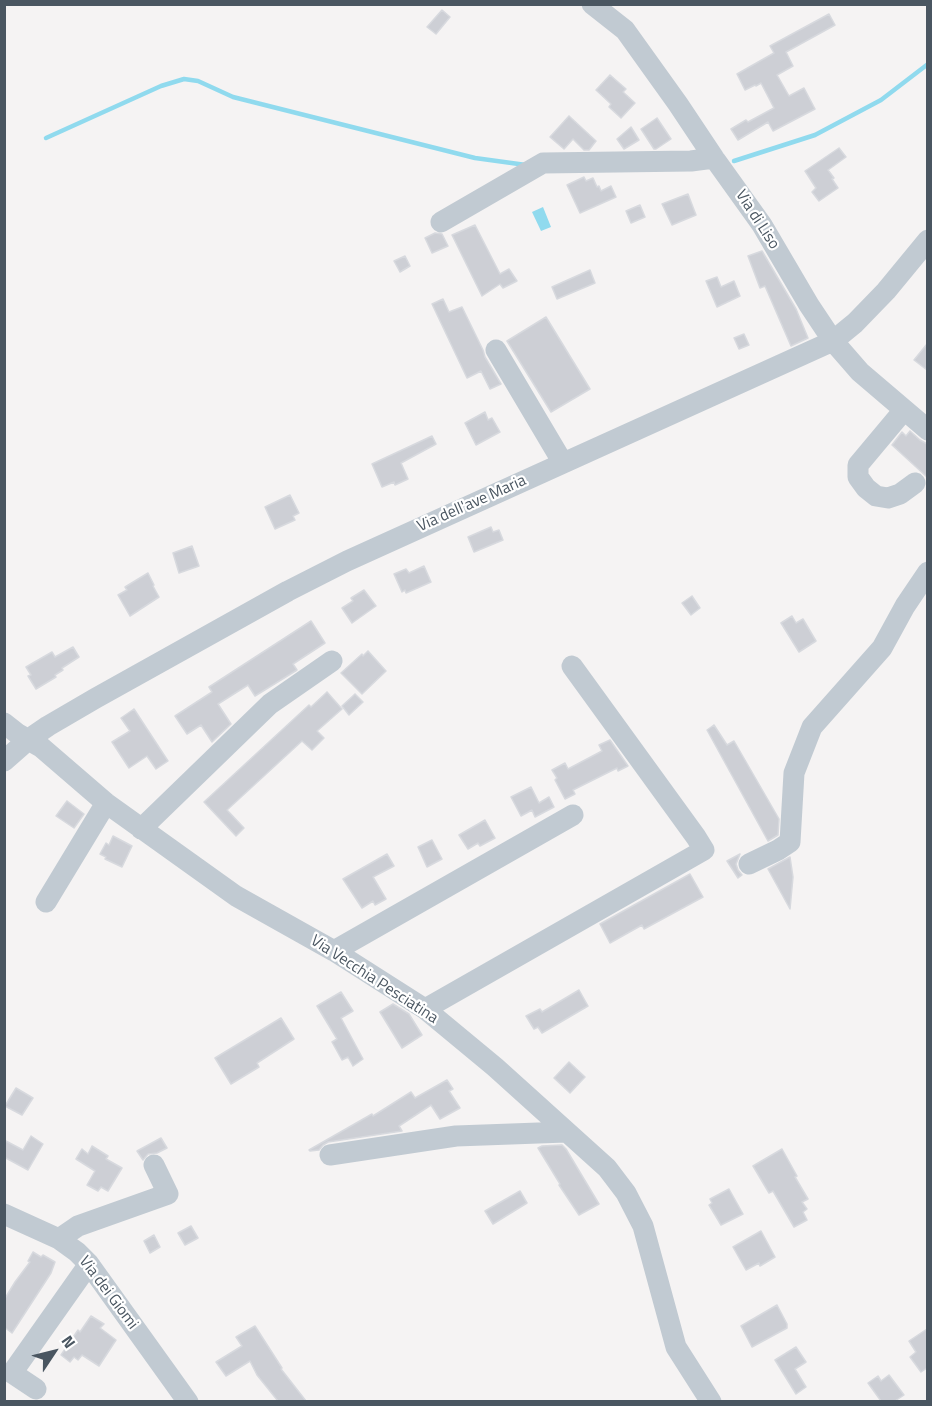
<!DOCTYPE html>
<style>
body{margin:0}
#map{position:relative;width:932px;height:1406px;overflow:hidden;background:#f5f3f3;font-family:"Titillium Web",sans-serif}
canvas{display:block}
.frame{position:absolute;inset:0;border:6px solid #4a5661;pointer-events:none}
.north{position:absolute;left:24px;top:1322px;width:60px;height:60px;-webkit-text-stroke:4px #fff;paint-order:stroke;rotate:55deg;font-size:16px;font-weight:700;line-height:24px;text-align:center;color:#4a5661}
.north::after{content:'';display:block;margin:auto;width:21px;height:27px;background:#4a5661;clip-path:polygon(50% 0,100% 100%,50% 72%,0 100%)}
</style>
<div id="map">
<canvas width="932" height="1406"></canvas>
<div class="frame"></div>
<div class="north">N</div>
</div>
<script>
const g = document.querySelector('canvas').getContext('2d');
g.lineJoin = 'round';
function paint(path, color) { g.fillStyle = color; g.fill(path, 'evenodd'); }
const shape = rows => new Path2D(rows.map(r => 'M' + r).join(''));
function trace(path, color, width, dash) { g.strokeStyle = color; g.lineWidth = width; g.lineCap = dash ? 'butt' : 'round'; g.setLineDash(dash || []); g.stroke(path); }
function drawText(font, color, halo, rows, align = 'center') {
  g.font = font + ' "Titillium Web",sans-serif'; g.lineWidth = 4.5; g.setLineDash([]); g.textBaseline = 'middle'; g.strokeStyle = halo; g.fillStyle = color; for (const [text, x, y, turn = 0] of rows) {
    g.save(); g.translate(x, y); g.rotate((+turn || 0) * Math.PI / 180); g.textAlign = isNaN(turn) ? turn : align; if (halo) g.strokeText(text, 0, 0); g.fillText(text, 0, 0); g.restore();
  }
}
paint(shape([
 [543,207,551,227,541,231,532,212]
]), '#90daee');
trace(shape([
 [46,138,161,86,184,79,198,81,233,97,475,158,526,165],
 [734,161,815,135,881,100,928,64]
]), '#90daee', 4.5);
const building = shape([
 [442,10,450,17,436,34,427,27,442,10],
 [829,14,835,25,786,52,793,66,777,75,789,96,804,88,815,109,773,131,768,122,738,140,731,129,746,120,748,122,774,108,761,83,756,86,755,85,745,90,737,74,774,53,770,46,829,14],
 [610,75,626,89,623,92,635,103,621,118,609,107,611,104,596,90,610,75],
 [569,116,596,141,589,150,584,150,573,139,564,149,550,137,569,116],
 [657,118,671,139,656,149,654,149,641,129,657,118],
 [631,127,639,140,624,149,617,139,631,127],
 [839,148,846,157,828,170,834,178,832,179,838,188,819,201,812,192,816,188,805,171,839,148],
 [584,177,586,181,593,178,597,187,599,186,601,191,611,186,616,197,580,213,567,185,584,177],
 [688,194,696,215,672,225,662,204,688,194],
 [640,205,645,217,631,223,626,211,640,205],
 [475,225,500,274,509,269,517,281,503,288,500,284,482,296,452,235,475,225],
 [435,233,442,234,448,246,432,253,425,238,435,233],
 [762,251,796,309,808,338,791,346,765,286,760,288,748,256,762,251],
 [405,256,410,266,400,272,394,261,405,256],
 [590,270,595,283,557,299,552,287,590,270],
 [717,277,721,287,734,281,740,296,717,307,706,281,717,277],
 [443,299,449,312,462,307,483,350,485,357,501,384,490,389,481,371,467,378,432,304,443,299],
 [546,317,590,389,551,412,507,341,546,317],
 [744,334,749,345,739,349,734,338,744,334],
 [927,344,927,370,914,360,927,344],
 [485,412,488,420,492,418,500,432,476,445,465,423,485,412],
 [910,431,920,440,927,444,927,477,892,445,902,432,906,436,910,431],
 [432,436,436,444,401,463,408,479,395,485,394,482,382,487,372,464,432,436],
 [290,495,299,513,293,516,295,520,275,529,265,507,290,495],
 [491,527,493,532,499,530,503,540,474,552,468,537,491,527],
 [192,546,199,566,179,573,173,553,192,546],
 [424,566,431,582,406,593,405,590,402,592,394,574,406,569,409,573,424,566],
 [148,573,154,585,153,586,159,597,130,616,118,595,127,590,125,587,148,573],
 [364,590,376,606,352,623,342,608,353,601,351,598,364,590],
 [692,596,700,608,691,615,682,603,692,596],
 [792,616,796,623,803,619,816,641,799,652,781,623,792,616],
 [311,621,325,643,293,664,297,670,255,696,248,685,218,704,231,724,212,742,201,725,187,734,175,716,212,692,209,687,311,621],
 [73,647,79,657,62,668,63,670,55,675,56,677,36,689,28,676,31,675,26,667,52,652,55,657,73,647],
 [368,651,386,671,362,694,341,673,362,654,363,656,368,651],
 [327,692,342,709,317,731,324,738,312,750,302,741,227,810,244,828,236,836,204,802,309,705,311,707,327,692],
 [355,694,363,702,349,715,342,706,355,694],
 [134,709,168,761,156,769,147,756,129,768,112,742,130,731,121,718,134,709],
 [714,725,727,745,734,741,779,819,778,835,768,841,707,730,714,725],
 [610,740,628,766,618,771,617,768,573,790,575,794,565,799,555,780,557,778,552,770,565,763,568,769,602,751,599,745,610,740],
 [531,787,539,803,549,797,554,807,535,817,532,810,521,816,511,797,531,787],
 [67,801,84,814,74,828,56,816,67,801],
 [485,820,495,838,480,846,478,843,468,849,459,835,485,820],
 [113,836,132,846,122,867,105,859,106,857,100,854,106,843,109,845,113,836],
 [432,840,442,859,427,867,418,847,432,840],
 [387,854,394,866,373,877,386,899,375,905,373,901,362,908,343,879,387,854],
 [740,854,736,864,738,870,742,875,738,878,727,861,740,854],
 [790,857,793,877,790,909,768,869,790,857],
 [690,874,703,897,644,929,642,925,610,943,600,924,690,874],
 [579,990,588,1006,542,1033,538,1027,534,1029,526,1016,540,1009,542,1012,579,990],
 [341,992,353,1011,341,1018,363,1059,353,1066,348,1057,342,1060,332,1042,337,1039,317,1006,341,992],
 [393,1004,409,1014,422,1035,402,1048,380,1012,393,1004],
 [281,1018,294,1039,257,1063,259,1067,231,1084,215,1058,281,1018],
 [569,1062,585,1077,570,1093,554,1078,569,1062],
 [447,1080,453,1089,449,1091,460,1108,440,1119,431,1105,399,1126,402,1131,328,1142,323,1145,319,1150,310,1151,309,1150,372,1114,373,1116,411,1092,415,1098,447,1080],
 [16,1088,33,1098,22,1115,5,1106,16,1088],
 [31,1136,43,1144,28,1170,4,1157,4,1140,23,1150,31,1136],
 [161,1138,167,1148,157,1153,148,1154,143,1160,137,1151,161,1138],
 [562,1145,566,1149,599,1204,579,1215,559,1185,560,1184,538,1148,542,1146,562,1145],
 [92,1146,108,1156,106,1159,122,1168,108,1191,101,1187,98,1191,87,1185,95,1171,76,1159,82,1149,88,1154,92,1146],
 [782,1149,797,1176,795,1177,808,1199,802,1202,807,1209,803,1212,807,1220,794,1227,773,1191,769,1193,753,1166,782,1149],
 [729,1189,743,1214,721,1225,709,1205,712,1203,710,1199,729,1189],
 [520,1191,527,1203,493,1224,485,1211,520,1191],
 [191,1226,198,1238,185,1245,178,1233,191,1226],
 [761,1231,775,1257,760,1266,759,1263,746,1270,733,1247,761,1231],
 [154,1235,160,1247,150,1253,144,1241,154,1235],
 [33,1252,41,1257,43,1255,55,1262,51,1273,12,1333,4,1327,4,1300,15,1282,30,1262,28,1261,33,1252],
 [777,1305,787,1324,787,1328,752,1347,741,1326,777,1305],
 [91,1316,104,1324,100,1328,116,1340,99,1366,82,1355,78,1360,74,1357,70,1362,61,1355,78,1330,80,1332,91,1316],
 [255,1326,282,1368,281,1369,306,1401,278,1401,257,1375,250,1361,226,1376,216,1362,242,1346,236,1337,255,1326],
 [927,1329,927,1369,927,1368,921,1372,910,1357,916,1352,909,1341,927,1329],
 [796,1347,806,1362,795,1369,806,1387,796,1394,775,1360,796,1347],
 [889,1375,904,1395,895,1401,881,1401,868,1383,878,1376,881,1381,889,1375]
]);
paint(building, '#cdcfd5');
trace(building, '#d7d9de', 1.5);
trace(shape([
 [592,4,625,30,678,104,714,158,762,225,809,305,833,341,860,372,928,430],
 [441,222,543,163,691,161,714,158],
 [496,350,563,463],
 [904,410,858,465,858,477,866,488,876,496,888,498,900,494,915,483],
 [4,723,18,734,41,747,106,803,236,896,334,951,425,1009,495,1067,607,1168,626,1193,643,1226,676,1347,711,1402],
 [4,761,29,739,48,726,96,698,288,591,347,561,833,341,855,323,886,291,928,240],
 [141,829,270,704,332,661],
 [749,864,778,850,790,842,794,773,812,727,882,648,905,606,928,572],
 [46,902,106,803],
 [334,951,573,815],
 [425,1009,704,850,696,837,572,666],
 [330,1155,456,1136,566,1132],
 [4,1214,59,1239,77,1252,89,1264,188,1402],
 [59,1239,78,1226,168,1194,154,1165],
 [36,1389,12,1373,89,1264]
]), '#c1cad2', 21);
drawText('16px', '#4a5661', '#fff', [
 ["Via di Liso",757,220,57],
 ["Via dell'ave Maria",472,504,-24],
 ["Via Vecchia Pesciatina",374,980,33],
 ["Via dei Giomi",108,1293,53]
]);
</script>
